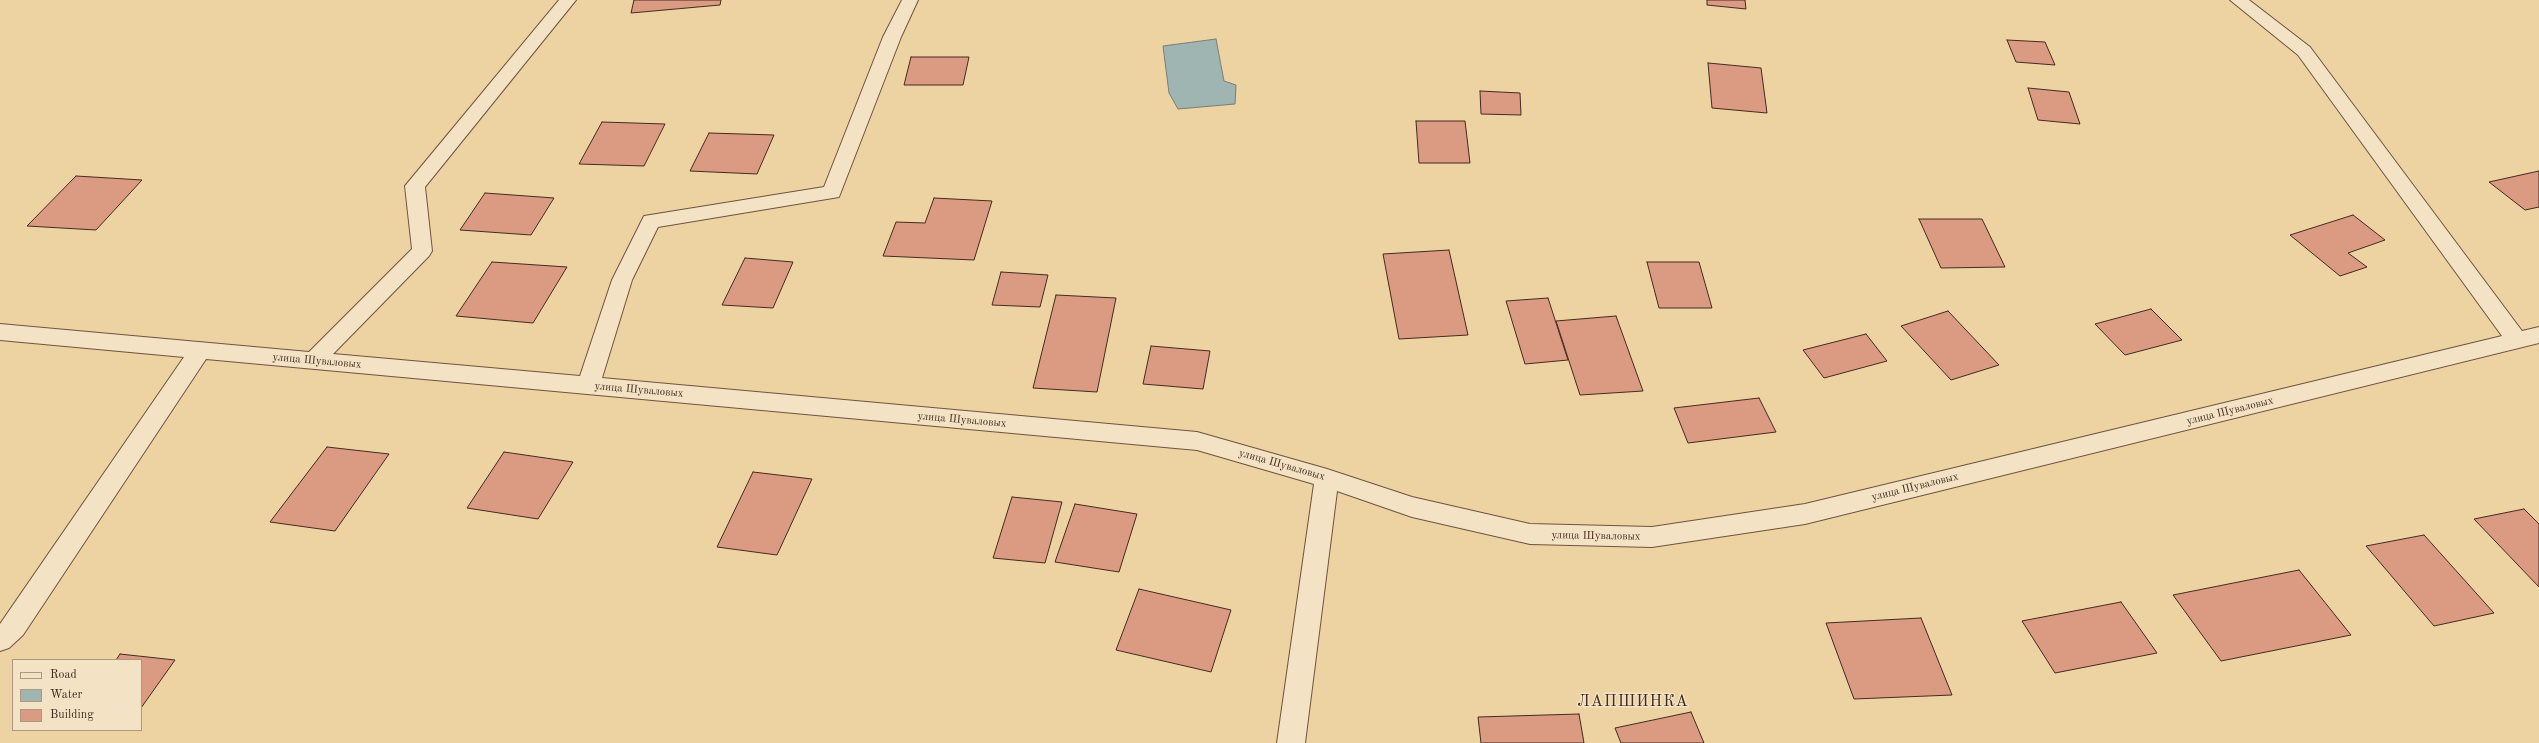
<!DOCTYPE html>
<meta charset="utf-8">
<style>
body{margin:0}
#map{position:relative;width:2539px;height:743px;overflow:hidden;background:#edd3a2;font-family:"Old Standard TT",serif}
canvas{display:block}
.legend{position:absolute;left:12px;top:659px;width:130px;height:72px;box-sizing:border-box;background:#f3e2c3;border:1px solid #ad9882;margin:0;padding:5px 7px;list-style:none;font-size:12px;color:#442a20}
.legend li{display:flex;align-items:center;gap:8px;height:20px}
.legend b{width:20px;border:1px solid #ad9882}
</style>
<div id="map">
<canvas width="2539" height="743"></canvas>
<ul class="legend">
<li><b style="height:5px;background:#f3e2c3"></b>Road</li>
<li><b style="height:11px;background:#9eb5b1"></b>Water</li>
<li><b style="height:11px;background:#da9b82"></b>Building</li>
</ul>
</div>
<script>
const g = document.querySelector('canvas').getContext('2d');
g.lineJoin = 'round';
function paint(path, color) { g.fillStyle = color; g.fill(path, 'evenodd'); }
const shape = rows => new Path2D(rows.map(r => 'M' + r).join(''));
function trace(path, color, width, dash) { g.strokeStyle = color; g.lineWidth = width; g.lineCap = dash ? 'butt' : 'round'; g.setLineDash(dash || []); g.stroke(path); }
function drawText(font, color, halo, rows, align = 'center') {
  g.font = font + ' "Old Standard TT",serif'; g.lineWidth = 3; g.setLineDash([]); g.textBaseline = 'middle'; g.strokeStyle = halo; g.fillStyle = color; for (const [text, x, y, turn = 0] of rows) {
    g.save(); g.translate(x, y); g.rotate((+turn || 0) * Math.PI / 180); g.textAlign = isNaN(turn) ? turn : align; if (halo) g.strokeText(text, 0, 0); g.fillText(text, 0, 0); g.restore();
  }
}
const water = shape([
 [1216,39,1224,81,1236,85,1235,104,1178,109,1169,93,1163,46,1216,39]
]);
paint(water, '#9eb5b1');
trace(water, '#7a7d77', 1);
const building = shape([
 [634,0,721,0,720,5,631,13,634,0],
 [1707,0,1745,0,1746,9,1707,5,1707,0],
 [2007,40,2045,42,2055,65,2016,62,2007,40],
 [911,57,969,57,963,85,904,85,911,57],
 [1708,63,1761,68,1767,113,1712,108,1708,63],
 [2028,88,2069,92,2080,124,2038,120,2028,88],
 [1480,91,1520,93,1521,115,1481,114,1480,91],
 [1416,121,1465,121,1470,163,1419,163,1416,121],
 [602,122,665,124,644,166,579,164,602,122],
 [709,133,774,135,757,174,690,171,709,133],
 [2539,171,2539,207,2525,210,2489,182,2539,171],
 [76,176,142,180,96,230,27,226,76,176],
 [485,193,554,198,531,235,460,230,485,193],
 [934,198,992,201,974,260,883,256,896,222,925,223,934,198],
 [2353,215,2385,240,2348,253,2367,267,2340,276,2290,235,2353,215],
 [1919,219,1982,219,2005,267,1941,268,1919,219],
 [1449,250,1468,335,1399,339,1383,254,1449,250],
 [745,258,793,262,773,308,722,305,745,258],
 [492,262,567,267,533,323,456,316,492,262],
 [1647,262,1699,262,1712,308,1659,308,1647,262],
 [1001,272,1048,275,1040,307,992,305,1001,272],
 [1056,295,1116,298,1097,392,1033,388,1056,295],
 [1548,298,1568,360,1525,364,1506,301,1548,298],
 [2151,309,2182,340,2125,355,2095,324,2151,309],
 [1948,311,1999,365,1951,380,1901,326,1948,311],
 [1616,316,1643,391,1580,395,1556,321,1616,316],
 [1866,334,1887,361,1824,378,1803,350,1866,334],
 [1151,346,1210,351,1203,389,1143,384,1151,346],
 [1759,398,1776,432,1688,443,1674,408,1759,398],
 [327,447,389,454,335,531,270,522,327,447],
 [504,452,573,462,538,519,467,508,504,452],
 [753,472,812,479,777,555,717,547,753,472],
 [1012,497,1062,502,1045,563,993,558,1012,497],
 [1075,504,1137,514,1119,572,1055,562,1075,504],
 [2524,509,2539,524,2539,587,2474,519,2524,509],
 [2424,535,2494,613,2434,626,2366,546,2424,535],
 [2299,570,2351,635,2221,661,2173,595,2299,570],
 [1139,589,1231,610,1211,672,1116,650,1139,589],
 [2121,602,2157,653,2055,673,2022,621,2121,602],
 [1921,618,1952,695,1854,699,1826,623,1921,618],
 [120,654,175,660,141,708,141,660,116,660,120,654],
 [1691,712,1704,743,1621,743,1615,728,1691,712],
 [1579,714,1584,743,1481,743,1478,717,1579,714]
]);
paint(building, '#da9b82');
trace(building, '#442a20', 1);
const minor = shape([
 [559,0,576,0,425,187,432,251,429,256,333,354,580,376,612,280,644,216,824,187,883,37,902,0,918,0,901,37,839,197,658,227,632,280,602,378,1197,432,1327,469,1412,497,1530,524,1652,527,1805,504,2502,336,2298,55,2230,0,2249,0,2310,47,2522,331,2539,327,2539,343,1805,524,1652,547,1530,544,1412,517,1337,491,1305,743,1277,743,1314,484,1197,450,206,359,23,635,9,648,0,651,0,624,184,357,0,340,0,324,309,352,412,249,405,186,559,0]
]);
trace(minor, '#6e5440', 2);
paint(minor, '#f3e2c3');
drawText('11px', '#442a20', '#f3e2c3', [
 ["улица Шуваловых",317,361,5],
 ["улица Шуваловых",639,390,5],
 ["улица Шуваловых",2230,411,-14],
 ["улица Шуваловых",962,420,5],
 ["улица Шуваловых",1282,465,16],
 ["улица Шуваловых",1915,487,-14],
 ["улица Шуваловых",1596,536,1]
]);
g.letterSpacing = '1px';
drawText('16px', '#442a20', '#f3e2c3', [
 ["ЛАПШИНКА",1633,702]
]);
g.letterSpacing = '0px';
</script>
